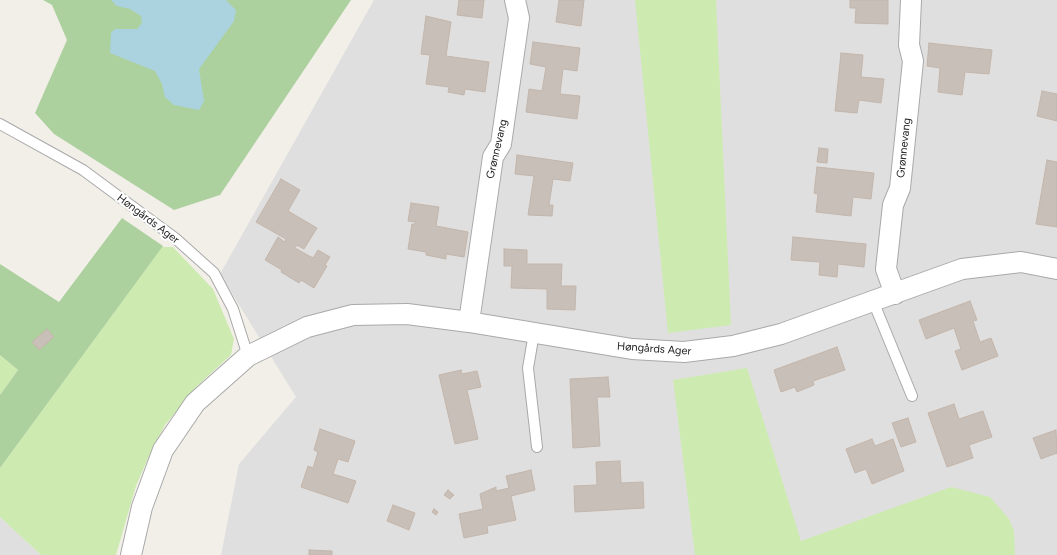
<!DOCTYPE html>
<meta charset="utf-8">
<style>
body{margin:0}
canvas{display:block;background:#f2efe9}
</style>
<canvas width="1057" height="555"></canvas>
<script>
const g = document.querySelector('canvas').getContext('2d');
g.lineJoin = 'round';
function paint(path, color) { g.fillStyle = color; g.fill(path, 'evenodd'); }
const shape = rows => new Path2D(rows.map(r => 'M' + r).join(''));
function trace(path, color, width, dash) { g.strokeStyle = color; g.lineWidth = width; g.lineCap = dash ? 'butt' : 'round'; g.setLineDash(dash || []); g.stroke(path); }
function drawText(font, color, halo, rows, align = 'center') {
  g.font = font + ' Figtree,sans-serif'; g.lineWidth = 4; g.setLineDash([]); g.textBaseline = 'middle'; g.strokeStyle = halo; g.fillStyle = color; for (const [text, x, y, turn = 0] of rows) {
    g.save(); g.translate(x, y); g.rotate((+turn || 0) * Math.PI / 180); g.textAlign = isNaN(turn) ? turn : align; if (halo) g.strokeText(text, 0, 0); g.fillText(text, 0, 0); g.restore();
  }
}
paint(shape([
 [374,0,1057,0,1057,555,221,555,239,464,296,397,220,274],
 [0,517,41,555,0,555]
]), '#e0dfdf');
paint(shape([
 [635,0,716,0,731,325,668,333],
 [162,247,173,247,213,289,234,339,231,355,198,385,165,425,149,456,136,486,116,555,41,555,0,517,0,468],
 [0,355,18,370,0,395],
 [747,368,801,541,951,487,990,497,1009,519,1014,531,1015,555,695,555,673,380]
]), '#cdebb0');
paint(shape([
 [43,0,351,0,220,195,174,210,54,134,35,113,67,40,52,5],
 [122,218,163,246,0,468,0,395,18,370,0,355,0,264,59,302]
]), '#add19e');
paint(shape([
 [111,0,226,0,236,10,234,21,199,69,204,101,199,110,174,105,165,97,162,84,155,71,110,53,111,33,115,29,137,29,142,23,141,16,130,9,117,6]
]), '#aad3df');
const building = shape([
 [459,0,484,0,482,18,457,15,459,0],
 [559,0,584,0,581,26,556,22,559,0],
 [850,0,888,0,888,24,855,23,856,8,850,8,850,0],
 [426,16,451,22,446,56,489,62,485,92,465,89,464,95,448,92,449,87,426,84,430,55,421,54,426,16],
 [533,42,580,48,577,71,563,69,560,94,580,96,577,119,526,112,529,89,542,91,546,67,530,64,533,42],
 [929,43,992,50,989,74,965,72,962,95,938,92,940,68,927,66,929,43],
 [841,53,863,55,861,77,884,79,881,103,859,100,857,113,835,111,841,53],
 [1042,91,1057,94,1057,121,1037,116,1042,91],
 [819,148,828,149,827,163,817,162,819,148],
 [517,155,573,163,570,181,553,179,549,205,553,205,552,216,528,215,534,176,515,174,517,155],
 [1047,160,1057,162,1057,227,1036,224,1047,160],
 [817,167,874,173,871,199,853,197,851,216,816,212,818,194,814,193,817,167],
 [281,179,300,190,288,211,317,228,304,249,297,245,295,248,313,258,318,250,330,257,325,265,327,266,314,288,301,280,299,283,281,272,282,270,265,260,278,237,285,242,286,239,256,222,281,179],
 [411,203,439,207,436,226,468,232,464,257,446,254,446,259,426,255,426,252,408,249,412,224,415,224,416,222,408,221,411,203],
 [793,237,866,244,864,267,838,264,837,277,819,275,820,262,791,260,793,237],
 [504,249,527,250,527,264,562,264,561,286,576,286,575,310,547,309,547,289,511,288,512,266,504,266,504,249],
 [970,301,977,320,973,321,980,342,991,338,998,356,962,370,955,351,961,349,954,328,926,339,919,320,970,301],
 [47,329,54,337,39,350,32,342,47,329],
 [837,347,845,370,813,381,814,385,797,392,795,387,781,392,774,370,837,347],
 [461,370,462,374,477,371,481,387,467,390,478,439,455,444,439,375,461,370],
 [608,377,610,397,597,397,600,446,573,448,570,379,608,377],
 [954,404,959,419,983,411,992,437,969,445,973,458,947,467,928,413,954,404],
 [908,418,916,442,901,447,892,423,908,418],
 [320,429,355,441,348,462,338,459,333,474,356,481,348,503,301,487,308,466,313,468,318,452,314,450,320,429],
 [1056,430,1057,453,1041,459,1033,438,1056,430],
 [872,439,875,446,893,439,904,471,872,484,866,469,855,473,846,449,872,439],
 [620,461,621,483,643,482,644,508,575,512,574,486,597,485,596,462,620,461],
 [531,470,535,490,511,496,516,520,487,526,488,533,464,538,459,514,483,509,480,494,496,487,496,491,509,488,506,476,531,470],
 [448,490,454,495,450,499,444,495,448,490],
 [393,505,415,513,409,530,387,521,393,505],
 [434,509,438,512,436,515,432,512,434,509],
 [309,550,332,551,332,555,309,555,309,550]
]);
paint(building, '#c7bfb8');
trace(building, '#c4b6ab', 1);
const lane = shape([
 [0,124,83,170,175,238,214,273,233,309,248,356],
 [873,301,912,396],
 [534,333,528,368,537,447]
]);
const street = shape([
 [895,294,886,269,893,205,900,188,913,61,909,45,911,0],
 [469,322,493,157,501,144,519,18,515,0],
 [131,555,142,507,163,450,195,403,248,356,307,327,353,315,407,314,469,322,632,349,684,352,733,346,781,334,962,269,1021,262,1057,269]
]);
trace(lane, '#a9a9a9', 12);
trace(street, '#a9a9a9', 22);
trace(lane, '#fff', 10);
trace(street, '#fff', 20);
drawText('11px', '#222', '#fff', [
 ["Grønnevang",904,148,-84],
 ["Grønnevang",497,149,-77],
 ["Høngårds Ager",148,219,37],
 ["Høngårds Ager",654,349,4]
]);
</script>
